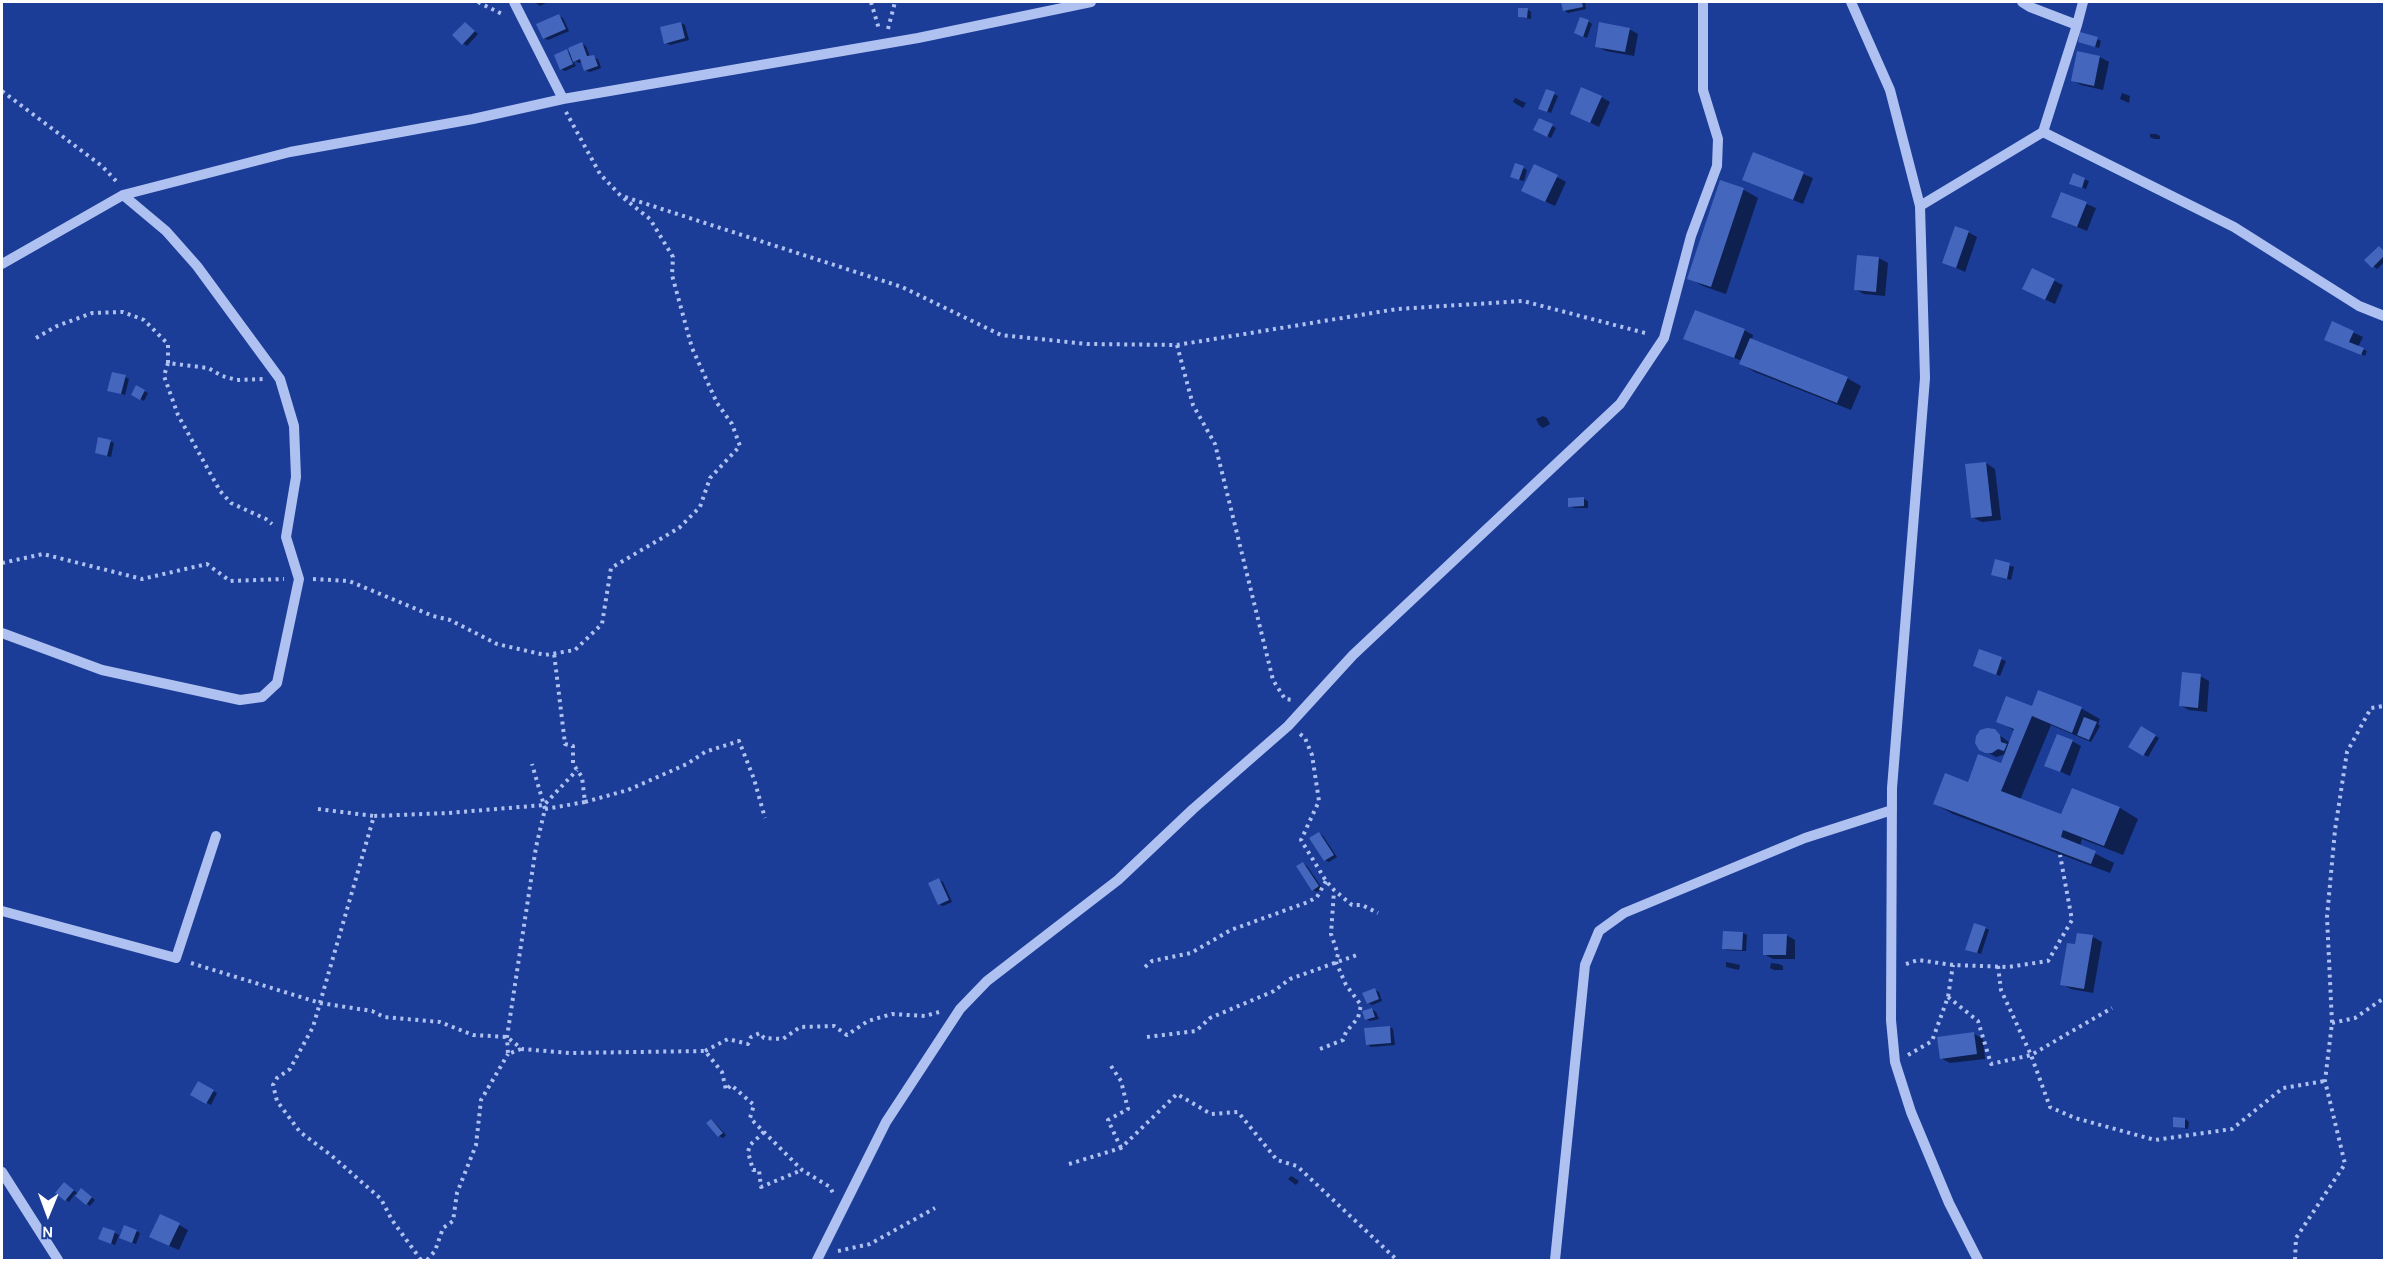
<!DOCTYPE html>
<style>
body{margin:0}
#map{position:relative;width:2386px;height:1262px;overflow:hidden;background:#1b3c97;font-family:Karla,sans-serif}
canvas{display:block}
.frame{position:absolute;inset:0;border:3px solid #fff;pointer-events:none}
.north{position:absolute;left:18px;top:1184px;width:60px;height:60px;-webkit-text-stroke:4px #1b3c97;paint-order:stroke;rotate:181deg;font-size:16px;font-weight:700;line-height:24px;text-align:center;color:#fff}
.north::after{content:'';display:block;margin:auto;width:21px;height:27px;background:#fff;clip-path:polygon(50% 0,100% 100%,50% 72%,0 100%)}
</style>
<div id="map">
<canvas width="2386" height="1262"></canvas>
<div class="frame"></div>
<div class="north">N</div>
</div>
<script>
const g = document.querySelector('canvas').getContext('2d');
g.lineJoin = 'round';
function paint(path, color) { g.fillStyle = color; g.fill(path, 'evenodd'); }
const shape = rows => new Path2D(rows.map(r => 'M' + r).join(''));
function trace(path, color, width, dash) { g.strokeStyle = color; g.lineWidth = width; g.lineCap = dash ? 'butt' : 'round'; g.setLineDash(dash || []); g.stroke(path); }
paint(shape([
 [535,2,548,2,540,6],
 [1562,2,1585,2,1586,9,1568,13,1564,10],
 [1527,9,1531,12,1531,19,1519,17],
 [559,16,563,18,569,31,548,40,544,38],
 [1588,21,1592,24,1587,38,1580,35],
 [681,23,685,25,689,40,670,45,666,43],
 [466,24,478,34,467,46,463,43],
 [1629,29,1638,34,1634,56,1606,51,1597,46],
 [2097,39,2101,41,2099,48,2083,43],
 [582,44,586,46,590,57,598,59,601,68,590,72,585,70,583,62,579,63,573,60,576,66,565,71,561,69,567,51,572,54],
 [2079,53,2100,57,2109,62,2103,90,2081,85,2072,80],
 [1547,91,1558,96,1551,113,1544,110],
 [2122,93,2130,96,2129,103,2120,99],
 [1601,97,1610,102,1599,127,1581,118],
 [1515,98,1526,103,1523,108,1513,102],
 [1540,120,1556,128,1551,138,1535,130],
 [2150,134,2156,134,2160,136,2160,139,2154,139,2150,137],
 [1754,154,1813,178,1803,204,1744,180],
 [1523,168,1527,170,1524,181,1516,179],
 [2073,175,2089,181,2086,189,2075,185],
 [1557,177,1566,182,1555,206,1532,195],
 [1721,182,1744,190,1758,198,1726,294,1703,286,1689,278],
 [2062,194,2096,208,2087,231,2053,217],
 [1968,232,1977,237,1965,272,1944,262],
 [2379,248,2384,251,2384,262,2377,269,2367,260],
 [1879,258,1888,263,1885,296,1864,294,1855,289],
 [2032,270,2063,285,2055,304,2033,294],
 [2333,323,2363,337,2358,347,2367,351,2365,356,2326,339],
 [1744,330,1753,335,1752,340,1847,378,1861,386,1851,410,1755,372,1741,364,1742,361,1685,338],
 [125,377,129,379,125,395,109,390],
 [136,387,148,393,144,401,133,395],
 [1543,416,1547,418,1550,424,1543,428,1539,425,1536,419],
 [110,441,114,443,111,457,100,454],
 [1986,463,1995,469,2001,520,1982,522,1972,517],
 [1584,499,1588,501,1588,508,1574,508,1570,506],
 [1996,561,2014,567,2011,580,1993,575],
 [1980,651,2006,661,2000,676,1978,667],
 [2200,676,2209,681,2207,712,2189,710,2180,705],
 [2039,692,2082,709,2100,719,2098,724,2100,726,2091,742,2051,725,2020,800,2062,816,2073,790,2120,808,2138,819,2123,855,2082,839,2080,846,2114,863,2110,873,1953,814,1935,804,2002,765,2006,754,1996,757,1980,748,1994,731,2010,743,2015,731,1998,721,2033,708],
 [2141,728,2159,738,2148,757,2130,746],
 [2072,741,2081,746,2070,776,2046,765],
 [1319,833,1323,836,1337,857,1329,862,1325,860],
 [1303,863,1307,866,1322,888,1317,892,1313,890],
 [939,880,943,882,952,902,943,906,939,904],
 [1985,928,1989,930,1981,954,1971,951],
 [1724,932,1743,933,1747,935,1746,951,1727,950,1723,948],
 [1786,935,1795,940,1795,959,1773,959,1764,954],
 [2093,937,2102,942,2093,993,2071,989,2062,984,2076,946],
 [1726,962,1740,965,1739,970,1726,967],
 [1771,963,1779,964,1783,966,1783,970,1774,970,1770,968],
 [1375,990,1379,992,1382,1001,1372,1005,1368,1003],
 [1372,1009,1376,1012,1379,1019,1370,1021,1366,1019],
 [1389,1027,1393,1029,1395,1045,1371,1047,1367,1044],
 [1974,1034,1983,1039,1985,1059,1950,1063,1941,1058],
 [199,1083,217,1093,211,1105,193,1095],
 [2185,1119,2189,1122,2188,1129,2174,1126],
 [711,1120,715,1123,726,1135,723,1138,719,1136],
 [1291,1176,1299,1181,1296,1185,1288,1179],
 [69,1186,78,1194,85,1192,95,1200,90,1206,75,1194,69,1202,66,1200],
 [179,1225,188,1230,179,1250,160,1242],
 [104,1228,119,1235,115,1245,104,1241],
 [136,1231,140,1233,136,1244,125,1240]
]), '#0007');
paint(shape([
 [1561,2,1582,2,1583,7,1563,11],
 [1518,8,1528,8,1527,18,1518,17],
 [559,14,566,29,543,39,536,24],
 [1580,17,1589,20,1583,37,1574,33],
 [465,22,475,31,462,45,452,35],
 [681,22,685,38,664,44,660,27],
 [1599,22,1630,28,1625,52,1595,47],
 [2080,32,2098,37,2095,47,2078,42],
 [582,42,587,56,594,55,598,66,584,71,580,59,573,62,568,48],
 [567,49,573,64,560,70,554,55],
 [2077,51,2100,56,2094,86,2071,81],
 [1581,87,1602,96,1590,123,1570,114],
 [1546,89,1555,92,1547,112,1538,109],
 [1539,118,1553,124,1547,137,1533,130],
 [1753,152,1804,172,1793,200,1742,180],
 [1515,163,1524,166,1519,180,1510,177],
 [1534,164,1558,175,1545,202,1521,191],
 [2073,173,2085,178,2082,188,2069,184],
 [1720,180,1744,188,1711,287,1687,279],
 [2061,192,2087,202,2077,227,2051,217],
 [1955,226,1969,231,1956,268,1942,263],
 [2379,246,2384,251,2384,256,2372,268,2364,260],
 [1857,255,1879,257,1876,292,1854,290],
 [2032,268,2055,279,2045,300,2022,289],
 [1695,310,1745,329,1734,358,1683,339],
 [2332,321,2354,331,2349,342,2364,348,2361,355,2324,340],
 [1750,338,1848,377,1837,403,1739,364],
 [112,372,126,375,121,394,107,391],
 [136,385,145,390,140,400,131,395],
 [98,437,111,440,107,456,95,453],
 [1986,462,1992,516,1971,518,1965,464],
 [1584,497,1584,506,1568,507,1568,498],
 [1995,559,2010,563,2007,579,1991,575],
 [1979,649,2002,657,1996,675,1973,666],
 [2182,672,2201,674,2198,708,2179,706],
 [2038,690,2082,707,2072,733,2032,716,2001,791,2061,814,2072,788,2120,807,2104,846,2063,830,2061,837,2096,851,2091,864,1933,804,1945,773,1968,782,1978,754,2001,763,2014,729,1996,722,2006,696,2032,706],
 [2084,717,2097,722,2089,740,2077,735],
 [2141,726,2156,735,2143,756,2128,747],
 [1987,728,1995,729,2000,735,2001,742,2007,744,2004,751,1998,749,1992,753,1985,753,1979,750,1975,743,1976,736,1980,730],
 [2057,734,2073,740,2060,772,2044,766],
 [1319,832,1334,855,1324,861,1309,838],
 [1303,862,1319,886,1312,891,1296,866],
 [939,878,949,900,938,905,928,883],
 [1974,923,1986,927,1977,953,1965,950],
 [1723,931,1743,932,1742,950,1722,949],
 [2077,933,2093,935,2084,989,2060,985,2067,943,2075,944],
 [1763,934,1787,934,1786,955,1763,955],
 [1375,988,1379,999,1367,1004,1362,993],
 [1372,1008,1375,1017,1365,1020,1362,1011],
 [1390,1026,1391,1043,1366,1045,1364,1028],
 [1974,1032,1977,1054,1940,1059,1937,1037],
 [198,1081,214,1090,206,1104,190,1095],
 [2173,1117,2185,1118,2185,1128,2173,1127],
 [711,1119,723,1133,718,1137,706,1123],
 [64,1182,74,1190,65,1201,55,1193],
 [81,1188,92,1197,86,1205,75,1196],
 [160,1214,180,1223,169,1246,149,1237],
 [124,1225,137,1230,132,1243,119,1238],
 [103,1227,115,1231,111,1244,98,1239]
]), '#4466bd');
trace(shape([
 [478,2,504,15],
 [871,2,879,29],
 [888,29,895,2],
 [2,91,102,166,117,182],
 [625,197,902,287,1001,335,1087,344,1177,345,1397,309,1523,301,1649,334],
 [36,338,57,326,92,313,123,312,144,320,168,344,168,363,208,368,222,376,237,380,263,379],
 [1177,345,1193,405,1215,444,1273,680,1285,699,1293,700],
 [168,363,164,376,178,415,220,491,231,503,266,519,272,524],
 [2,563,43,554,142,579,207,564,230,581,284,579],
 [313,579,349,581,433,616,450,620,497,644,545,655,575,650,602,624,611,568,679,528,700,507,710,478,740,446,732,424,717,403,692,348,672,275,673,257,650,219,621,196,600,174,566,112],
 [1300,734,1305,738,1312,755,1319,801,1301,840,1326,881,1334,890,1352,905,1362,905,1378,913],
 [585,802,628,790,687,764,705,752,739,741,754,779,765,818],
 [318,809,374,816],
 [545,809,585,802,582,777,573,764,573,746,565,744,554,653],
 [191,963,320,1003,372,1011,384,1017,440,1022,473,1035,507,1037,522,1049,569,1053,705,1051,722,1072,726,1090,731,1085,754,1105,750,1118,802,1170,830,1187,834,1195],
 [1906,964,1918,960,1953,965,2008,967,2048,961,2072,920,2060,855],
 [1998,966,2001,990,2031,1055,2050,1107,2075,1118,2155,1140,2232,1129,2283,1088,2325,1081],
 [1145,967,1152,961,1191,953,1231,930,1308,902,1317,897,1326,881],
 [1948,997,1978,1021,1991,1064,2031,1055,2112,1008],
 [2332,1023,2355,1018,2384,998],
 [1147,1037,1196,1031,1210,1018,1274,991,1290,979,1357,955],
 [521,1049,508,1054,507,1037,536,847,545,809,532,764],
 [1320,1049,1343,1040,1346,1032,1358,1018,1361,1005,1346,985,1336,962,1338,954,1331,934,1334,891],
 [705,1051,728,1039,748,1044,751,1037,760,1033,764,1038,783,1039,800,1027,834,1026,847,1035,868,1021,892,1014,925,1016,939,1012],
 [1908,1055,1932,1041,1948,997,1953,965],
 [1111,1066,1121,1081,1128,1109,1108,1120,1121,1148],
 [764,1132,750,1145,748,1152,753,1170,759,1170,761,1187,802,1170],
 [1069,1164,1121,1148,1177,1094,1211,1114,1238,1112,1277,1160,1297,1166,1397,1260],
 [838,1251,870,1244,935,1208],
 [421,1260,392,1220,381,1199,332,1156,300,1132,277,1101,273,1085,277,1078,290,1069,313,1027,374,816,448,813,544,805,577,770],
 [427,1260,435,1251,443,1228,453,1221,457,1193,476,1145,481,1100,508,1054],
 [2295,1260,2296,1238,2345,1164,2325,1081,2332,1023,2327,917,2335,830,2347,752,2371,708,2384,706]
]), '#aec1f0', 4, [3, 4.5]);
trace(shape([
 [514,2,563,99],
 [1851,2,1890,90,1920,206,1925,378,1892,788,1891,1020,1895,1062,1911,1112,1949,1203,1978,1260],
 [2022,2,2030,7,2077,25,2083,2],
 [2043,132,2234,227,2359,306,2384,316],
 [1920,206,2043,132,2077,25],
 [2,264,123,195,290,152,473,119,563,99,918,38,1091,2],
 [2,633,102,670,240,700,262,697,277,683,299,579,286,537,296,477,294,426,280,379,197,266,166,231,123,195],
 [2,911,176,958,216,836],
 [2,1172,58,1260],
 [817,1260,886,1122,960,1009,987,981,1118,880,1193,809,1288,726,1353,655,1620,404,1664,338,1691,236,1717,166,1718,139,1703,90,1703,2],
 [1555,1260,1585,965,1599,931,1624,913,1805,838,1892,810]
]), '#aec1f0', 10);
</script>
